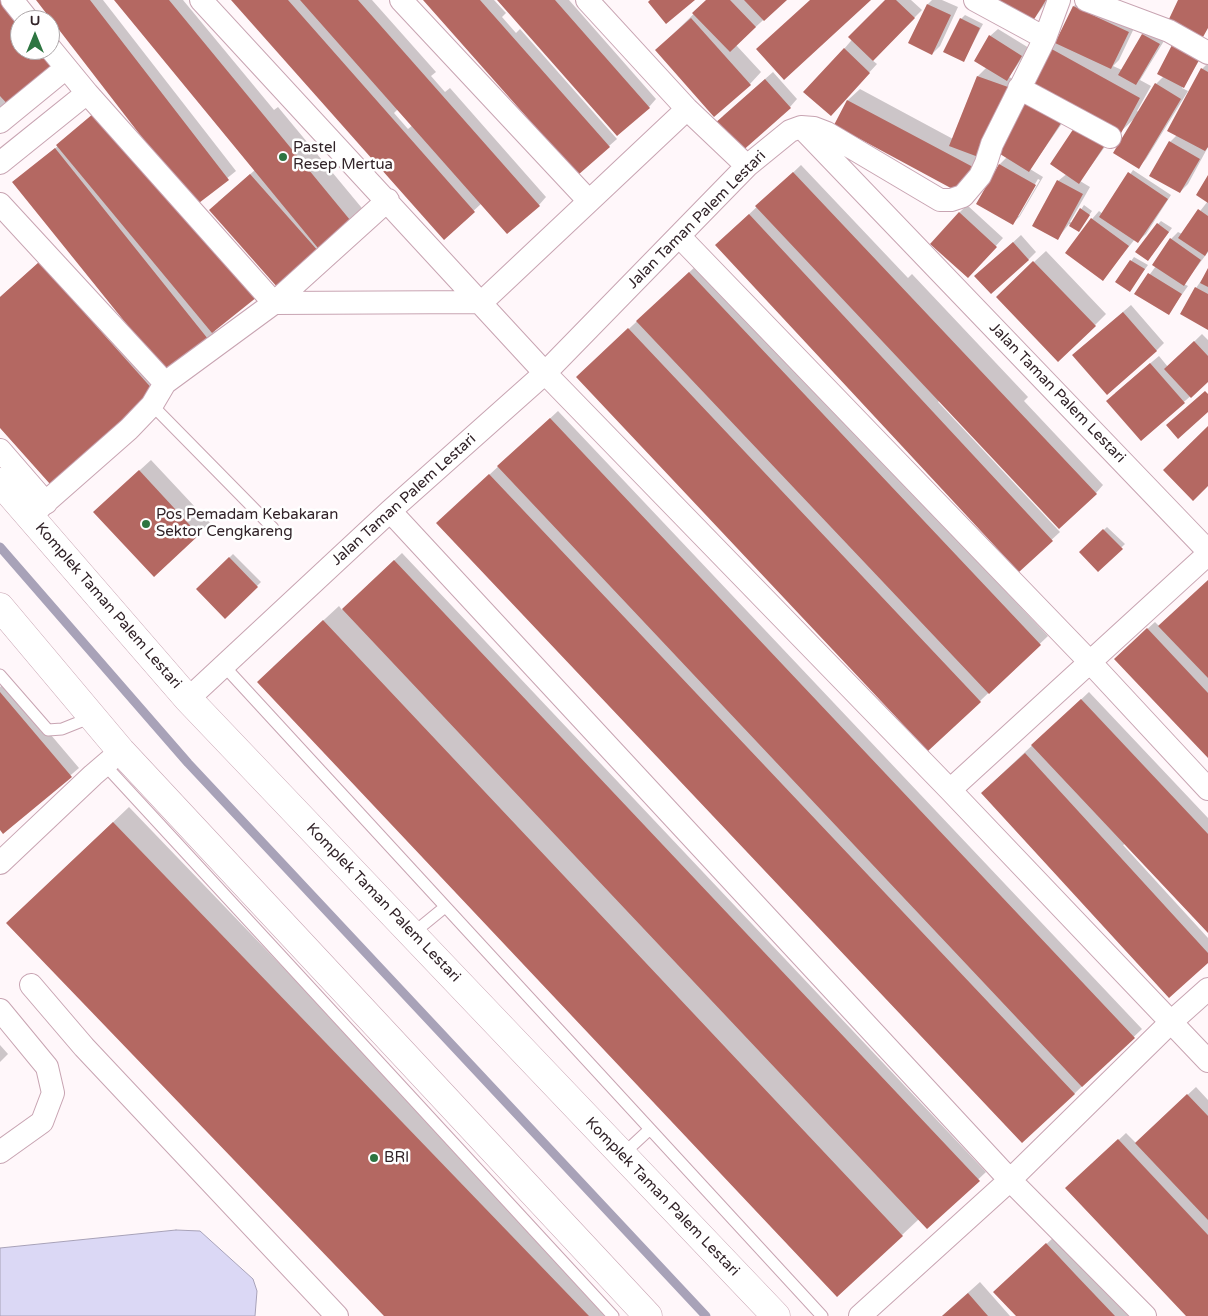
<!DOCTYPE html>
<style>
body{margin:0}
#map{position:relative;width:1208px;height:1316px;overflow:hidden;background:#fff7fa;font-family:"Varela Round",sans-serif}
canvas{display:block}
.north{position:absolute;left:10px;top:10px;width:50px;height:50px;box-sizing:border-box;background:#fff;border:1px solid #ada7a9;border-radius:50%;rotate:0deg;font-size:14px;font-weight:700;line-height:20px;text-align:center;color:#312328}
.north::after{content:'';display:block;margin:auto;width:18px;height:22px;background:#2d7541;clip-path:polygon(50% 0,100% 100%,50% 72%,0 100%)}
</style>
<div id="map">
<canvas width="1208" height="1316"></canvas>
<div class="north">U</div>
</div>
<script>
const g = document.querySelector('canvas').getContext('2d');
g.lineJoin = 'round';
function paint(path, color) { g.fillStyle = color; g.fill(path, 'evenodd'); }
const shape = rows => new Path2D(rows.map(r => 'M' + r).join(''));
function trace(path, color, width, dash) { g.strokeStyle = color; g.lineWidth = width; g.lineCap = dash ? 'butt' : 'round'; g.setLineDash(dash || []); g.stroke(path); }
function drawText(font, color, halo, rows, align = 'center') {
  g.font = font + ' "Varela Round",sans-serif'; g.lineWidth = 5; g.setLineDash([]); g.textBaseline = 'middle'; g.strokeStyle = halo; g.fillStyle = color; for (const [text, x, y, turn = 0] of rows) {
    g.save(); g.translate(x, y); g.rotate((+turn || 0) * Math.PI / 180); g.textAlign = isNaN(turn) ? turn : align; if (halo) g.strokeText(text, 0, 0); g.fillText(text, 0, 0); g.restore();
  }
}
const water = shape([
 [176,1230,200,1231,253,1279,257,1291,255,1316,0,1316,0,1248,176,1230]
]);
paint(water, '#dbd8f5');
trace(water, '#a8a2b8', 1);
paint(shape([
 [0,0,20,20,20,50,50,50,50,36,67,57,0,117],
 [37,0,103,0,236,171,194,205,214,329,219,335,211,343,13,182,58,146,184,189],
 [115,0,183,0,274,110,278,107,366,213,278,286,218,202,255,170],
 [233,0,372,0,436,72,431,76,445,92,450,88,546,197,539,205,482,203,444,238],
 [398,109,413,125,408,129,394,113],
 [424,0,494,0,506,13,502,17,516,33,520,29,617,139,609,146],
 [499,0,569,0,656,99,649,107],
 [708,0,785,0,736,45,761,72,750,84,668,39],
 [886,0,911,0,922,10,872,60,877,64,838,107,844,49],
 [932,0,942,0,958,7,940,46,932,54,928,4],
 [1000,0,1048,0,1033,20],
 [1080,0,1136,24,1119,60,1113,66,1122,70,1143,34,1150,27,1167,36,1140,80,1151,86,1137,111,1139,112,1156,84,1164,76,1202,56,1182,88,1188,91,1146,159,1139,167,1134,119,1119,133,1049,48,1059,38,1074,6],
 [965,15,983,24,964,60,961,19],
 [998,29,1029,48,1009,77,1015,80,971,179,835,124,848,100,860,89,953,139,978,76,987,67,990,36],
 [1208,63,1208,147,1188,184,1180,192,1170,142,1177,135,1202,69],
 [773,72,797,99,790,107,723,116],
 [1070,112,1030,169,1043,177,1020,216,1013,223,977,203,1000,164,1007,157],
 [1038,179,1040,180,1019,216,1016,216],
 [1112,137,1080,181,1090,187,1070,222,1072,223,1084,205,1092,211,1078,231,1069,224,1058,238,1058,181],
 [801,165,908,278,912,274,1028,397,1024,401,1103,485,1096,493,940,400,938,402,1060,532,1019,570,724,238],
 [1133,170,1171,195,1146,234,1138,241,1135,239,1103,279,1092,219,1099,211,1103,214],
 [1208,178,1208,252,1184,284,1188,286,1168,314,1136,293,1156,266,1171,239,1178,232,1182,234,1208,201],
 [967,205,1003,238,975,269,959,213],
 [1161,221,1172,228,1151,256,1158,224],
 [1021,235,1036,252,1028,260,984,269],
 [1046,251,1106,314,1095,325,1009,285],
 [51,252,165,379,154,391,0,426,0,297],
 [1134,257,1148,265,1130,290,1116,282],
 [697,265,1048,636,980,701,585,370],
 [1208,271,1208,328,1196,288],
 [1131,305,1164,343,1156,351,1081,348],
 [1202,334,1208,340,1208,381,1141,439,1115,393,1159,356,1168,367],
 [558,411,1142,1029,1074,1094,446,515],
 [151,460,210,523,198,534,106,501],
 [1107,527,1125,544,1098,570,1080,552],
 [402,553,986,1172,927,1228,919,1219,902,1235,273,667,339,606,342,610],
 [233,554,261,582,225,617,198,589],
 [1208,581,1208,756,1123,651,1155,622,1159,626],
 [10,678,34,715,79,768,4,832,0,828,0,687],
 [1089,692,1208,818,1208,932,1125,844,1123,845,1208,938,1208,961,990,785],
 [129,807,618,1316,385,1316,23,908],
 [0,1045,8,1054,0,1062],
 [1196,1087,1208,1100,1208,1316,1187,1316,1075,1181,1126,1133,1136,1143],
 [1055,1236,1130,1316,1018,1316,1003,1285],
 [980,1282,1010,1316,942,1316]
]), '#0003');
trace(shape([
 [0,547,188,763,706,1316]
]), '#a8a2b8', 9);
paint(shape([
 [0,0,7,0,20,20,20,50,48,50,61,66,11,108,0,96],
 [36,0,90,0,229,180,195,206],
 [114,0,169,0,355,226,322,253],
 [231,0,288,0,475,212,444,240],
 [300,0,358,0,540,206,507,234],
 [423,0,480,0,610,147,578,175],
 [497,0,555,0,650,108,617,136],
 [650,0,695,0,666,24,648,2],
 [706,0,730,0,756,27,730,52,692,13],
 [744,0,787,0,764,21],
 [810,0,871,0,784,80,756,49],
 [885,0,896,0,915,18,873,61,848,37],
 [997,0,1046,0,1033,21],
 [1178,0,1208,0,1208,28,1203,37,1169,19],
 [927,4,951,15,932,55,908,43],
 [1073,6,1129,32,1111,69,1055,43],
 [691,18,751,85,714,117,655,50],
 [960,18,980,28,964,62,943,52],
 [1142,34,1160,44,1136,85,1118,75],
 [989,35,1022,56,1007,81,974,61],
 [1172,45,1199,60,1184,88,1157,74],
 [1048,47,1140,98,1120,135,1028,84],
 [844,48,870,73,831,116,803,92],
 [1201,68,1208,72,1208,147,1205,151,1167,131],
 [977,76,1008,87,981,158,949,146],
 [765,79,791,108,740,153,714,124],
 [1155,83,1181,99,1139,169,1113,153],
 [1027,96,1063,120,1029,172,992,149],
 [847,100,973,167,960,193,834,125],
 [100,108,257,297,212,333,56,145],
 [1076,125,1105,145,1079,184,1050,164],
 [1169,141,1200,159,1180,193,1149,176],
 [55,148,212,344,170,378,12,182],
 [999,164,1036,185,1013,225,976,204],
 [793,172,1097,494,1059,529,755,206],
 [1128,172,1168,199,1138,243,1099,217],
 [250,174,319,252,278,288,209,210],
 [1208,175,1208,203,1196,195],
 [1057,180,1083,194,1058,240,1032,226],
 [1080,208,1090,215,1079,232,1069,226],
 [1198,209,1208,216,1208,251,1205,256,1178,238],
 [959,212,997,247,968,278,930,244],
 [749,214,1053,541,1019,572,715,245],
 [1091,218,1129,246,1103,281,1065,253],
 [1157,223,1169,232,1148,261,1135,252],
 [1170,238,1201,260,1184,286,1152,265],
 [1013,242,1029,260,991,294,974,276],
 [1130,260,1145,269,1130,292,1115,282],
 [1033,261,1096,326,1058,362,996,297],
 [39,262,155,392,50,484,0,428,0,297],
 [1208,268,1208,287,1200,283],
 [689,272,1041,645,989,694,636,321],
 [1148,273,1182,294,1169,315,1134,294],
 [1195,287,1208,294,1208,330,1180,314],
 [1123,312,1157,351,1107,395,1072,355],
 [628,328,981,702,928,751,576,377],
 [1194,341,1208,356,1208,382,1191,398,1164,369],
 [1150,363,1185,403,1141,441,1106,401],
 [1205,391,1208,394,1208,412,1178,439,1166,425],
 [550,418,1135,1038,1082,1087,497,466],
 [1208,426,1208,486,1193,501,1163,470],
 [139,470,199,535,154,577,93,512],
 [489,474,1075,1094,1022,1143,436,523],
 [1103,529,1123,549,1098,572,1079,552],
 [229,557,258,587,225,619,196,589],
 [394,560,980,1181,927,1229,342,609],
 [1208,580,1208,678,1158,626],
 [323,620,903,1236,837,1297,257,682],
 [1147,628,1208,693,1208,758,1114,659],
 [0,692,72,777,3,834,0,830],
 [1081,699,1208,834,1208,933,1031,745],
 [1025,753,1208,953,1208,963,1169,998,981,793],
 [113,822,589,1316,384,1316,6,923],
 [1187,1094,1208,1116,1208,1220,1135,1143],
 [1118,1139,1208,1235,1208,1316,1186,1316,1065,1188],
 [1046,1243,1075,1274,1115,1316,1016,1316,993,1292],
 [968,1293,988,1316,942,1316]
]), '#b46862');
const lane = shape([
 [152,405,273,528],
 [224,666,822,1316],
 [0,675,48,730,62,729,92,717],
 [104,764,613,1316],
 [412,934,445,907],
 [622,1155,650,1129]
]);
const street = shape([
 [12,0,28,20],
 [201,0,545,373,950,790,1208,1061],
 [401,0,588,200],
 [587,0,687,109,747,166],
 [975,0,1045,38],
 [1086,0,1169,31,1208,53],
 [50,48,87,93,274,303,482,302,687,109],
 [1019,88,1110,137],
 [0,122,66,68],
 [802,128,1208,551],
 [0,163,87,93],
 [0,204,165,383],
 [679,236,1089,661,1208,789],
 [0,450,46,503],
 [390,511,1010,1180,1145,1316],
 [30,516,129,429,152,405,165,383,274,303,388,200],
 [188,699,390,511,545,373,747,166,790,131,801,127,814,128,827,133,940,200,951,200,963,196,980,176,986,163,992,144,1045,38,1059,0],
 [950,790,1208,554],
 [0,863,93,775,121,751],
 [31,985,84,1047,337,1316],
 [0,1010,47,1067,53,1093,42,1122,0,1152],
 [860,1316,1010,1180,1171,1022,1208,989]
]);
const secondary = shape([
 [0,482,188,699,776,1316],
 [0,607,121,751,648,1316]
]);
trace(lane, '#c8a4b2', 13);
trace(street, '#c8a4b2', 24);
trace(secondary, '#c8a4b2', 29);
trace(lane, '#fff', 11);
trace(street, '#fff', 22);
trace(secondary, '#fff', 28);
for (const [x, y, r, color] of [
 [283,157,5,"#2d7541"],
 [146,524,5,"#2d7541"],
 [374,1158,5,"#2d7541"]
]) { const dot = new Path2D(); dot.arc(x, y, r, 0, 2 * Math.PI); g.fillStyle = color; g.fill(dot); trace(dot, '#fff', 2); }
drawText('15px', '#312328', '#fff', [
 ["Pastel",293,148],
 ["Resep Mertua",293,165],
 ["Pos Pemadam Kebakaran",156,515],
 ["Sektor Cengkareng",156,532],
 ["BRI",384,1158]
], 'left');
drawText('15px', '#312328', '#fff', [
 ["Jalan Taman Palem Lestari",697,220,-45],
 ["Jalan Taman Palem Lestari",1057,393,46],
 ["Jalan Taman Palem Lestari",404,500,-42],
 ["Komplek Taman Palem Lestari",108,606,49],
 ["Komplek Taman Palem Lestari",383,903,46],
 ["Komplek Taman Palem Lestari",662,1197,46]
]);
</script>
